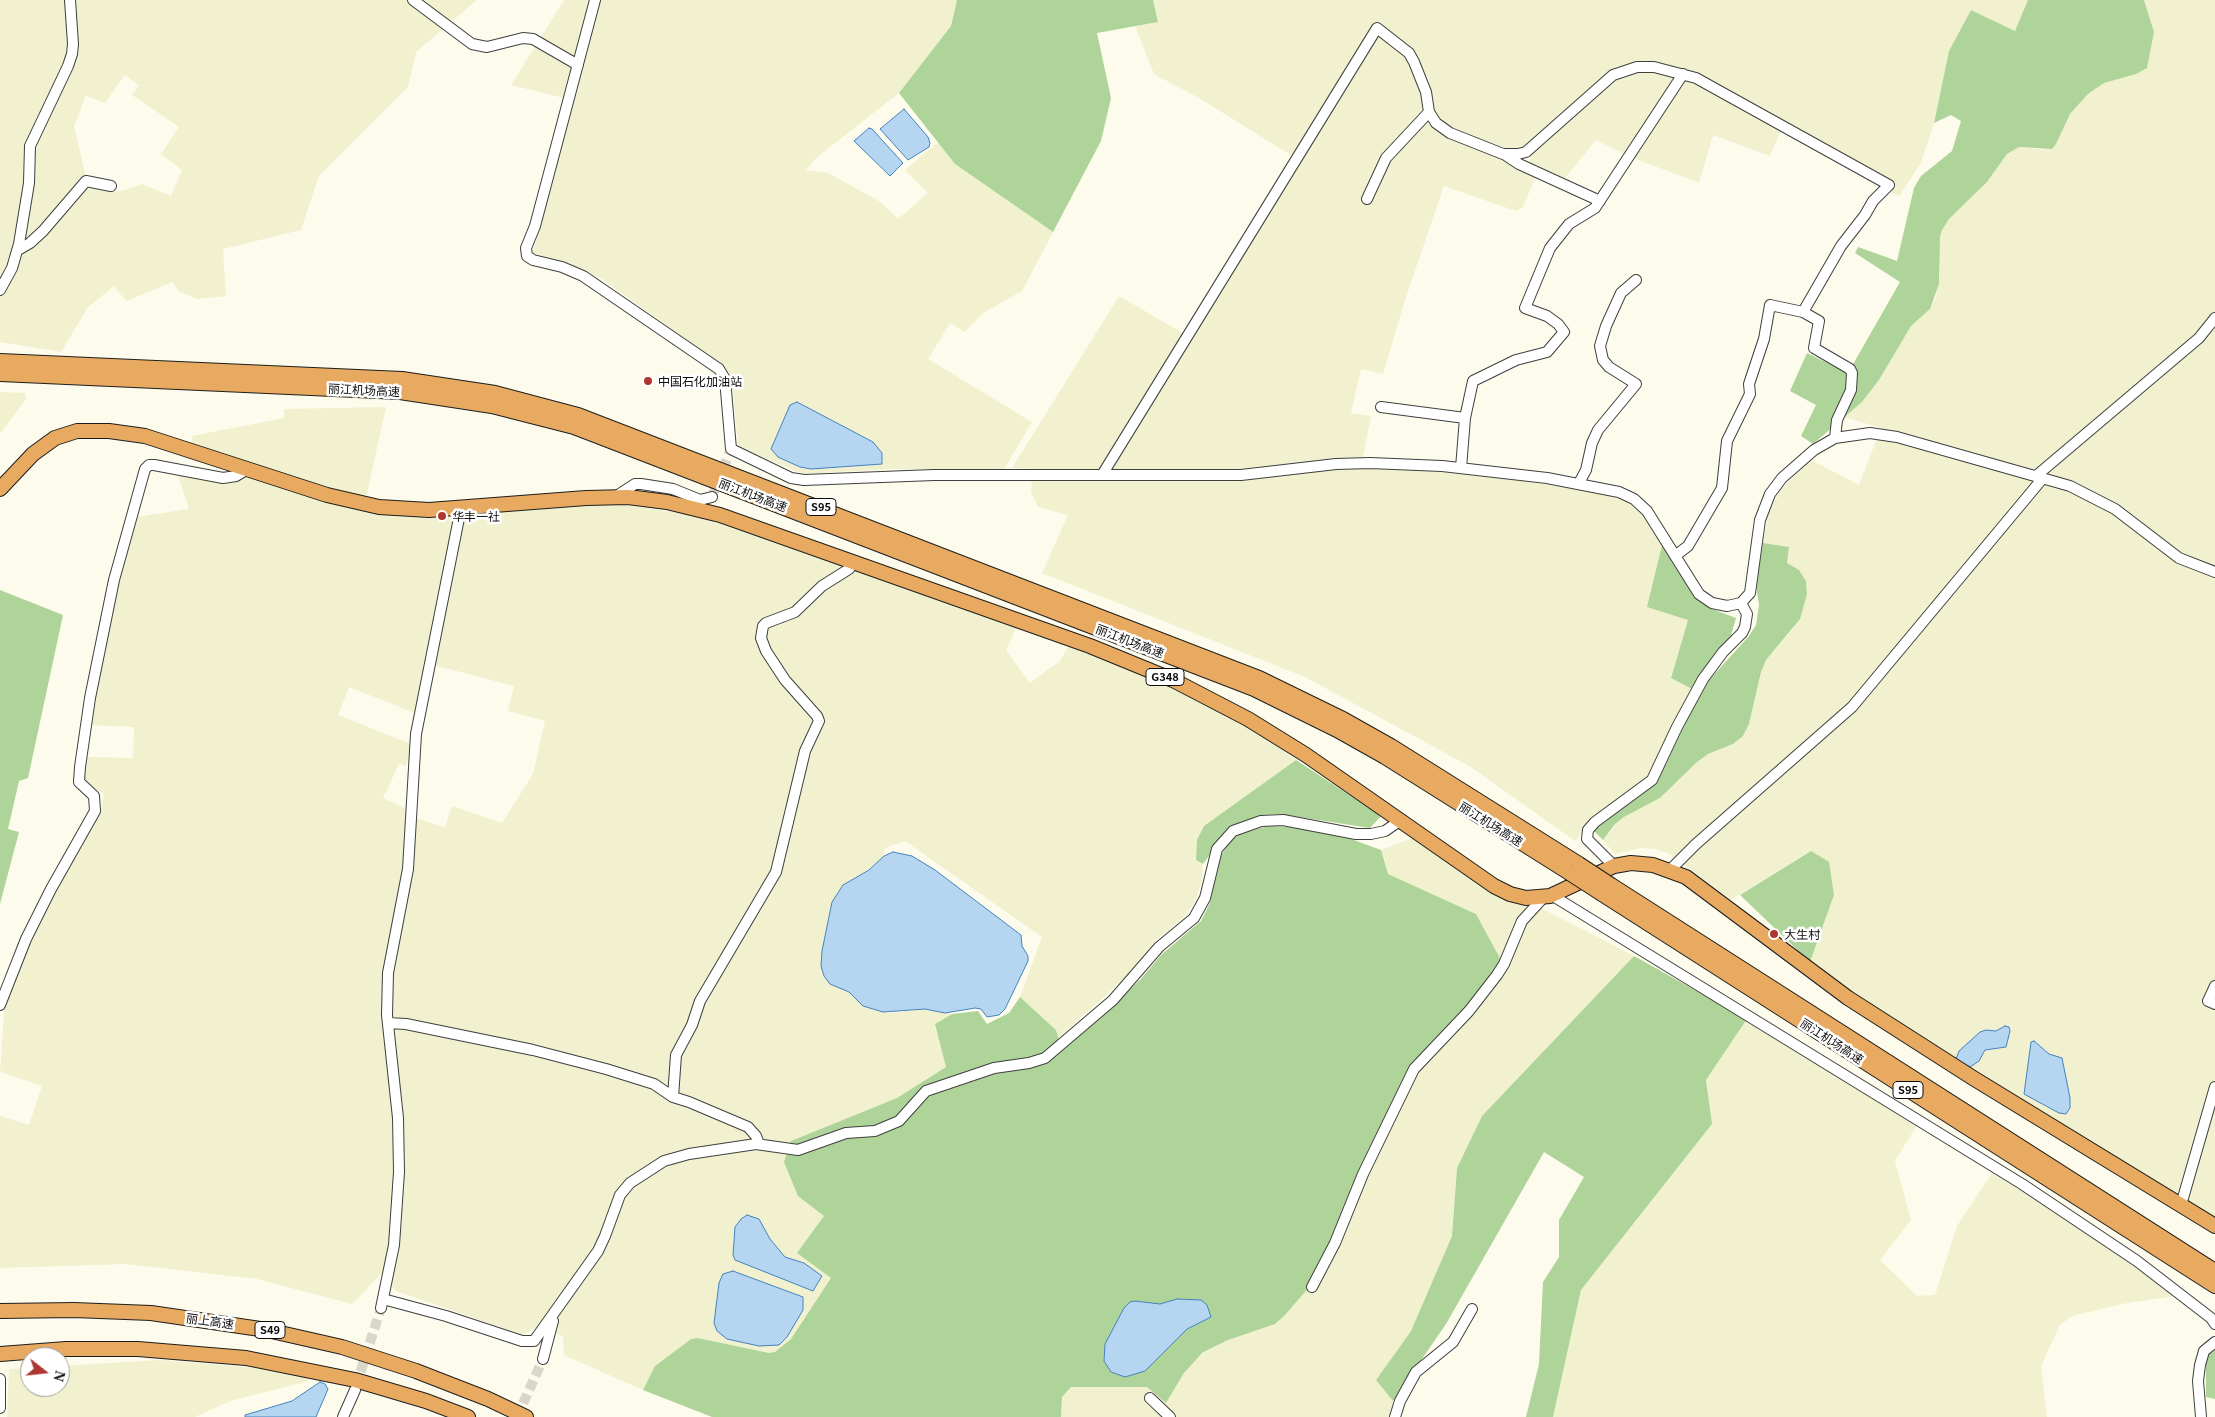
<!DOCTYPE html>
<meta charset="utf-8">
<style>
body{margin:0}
#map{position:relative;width:2215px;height:1417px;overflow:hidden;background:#fdfbec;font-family:Georgia,serif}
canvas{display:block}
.north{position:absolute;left:20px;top:1347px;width:50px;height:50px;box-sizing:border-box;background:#fff;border:1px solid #9e9e9e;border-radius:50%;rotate:106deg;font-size:14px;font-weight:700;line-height:20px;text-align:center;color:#0c0c0c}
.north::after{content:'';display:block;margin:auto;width:18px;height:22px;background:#af3631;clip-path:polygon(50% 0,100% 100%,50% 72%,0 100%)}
</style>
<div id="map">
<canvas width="2215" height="1417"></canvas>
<div class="north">N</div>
</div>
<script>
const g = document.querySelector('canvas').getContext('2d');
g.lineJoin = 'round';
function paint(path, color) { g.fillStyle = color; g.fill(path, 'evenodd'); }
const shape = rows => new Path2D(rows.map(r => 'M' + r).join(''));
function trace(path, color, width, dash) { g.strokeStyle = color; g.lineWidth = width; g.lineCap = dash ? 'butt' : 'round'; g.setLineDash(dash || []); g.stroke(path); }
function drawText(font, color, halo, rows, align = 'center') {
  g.font = font + ' Georgia,"Noto Sans SC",serif'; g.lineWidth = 5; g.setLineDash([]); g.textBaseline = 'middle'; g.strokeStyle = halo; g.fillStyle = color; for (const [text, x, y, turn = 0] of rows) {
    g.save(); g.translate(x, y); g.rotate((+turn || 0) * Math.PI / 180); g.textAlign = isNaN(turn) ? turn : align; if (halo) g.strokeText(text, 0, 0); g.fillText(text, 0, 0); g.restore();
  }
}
paint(shape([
 [0,0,477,0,416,52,408,87,319,176,301,230,223,249,226,296,197,299,178,291,173,282,126,301,114,286,88,307,61,352,0,342],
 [125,75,139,85,132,95,179,127,161,154,182,170,171,196,142,184,119,192,88,186,74,126,86,96,105,103],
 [564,0,590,0,564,98,511,85],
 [597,0,957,0,951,26,899,93,816,158,806,170,828,173,879,201,898,219,928,193,905,170,938,142,955,164,1053,232,1022,291,983,313,965,332,950,323,928,359,1032,422,1003,471,894,469,802,474,738,446,732,380,725,367,602,279,561,262,533,253],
 [1153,0,2028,0,2016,31,1971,10,1949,51,1934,123,1921,163,1899,196,1781,130,1770,156,1713,135,1699,183,1631,157,1596,140,1565,178,1529,163,1531,156,1468,135,1438,119,1434,111,1428,77,1411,51,1376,22,1294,157,1199,98,1154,74,1135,26,1158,22],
 [2144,0,2215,0,2215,1220,1899,1025,1810,962,1834,895,1810,851,1731,900,1668,853,1655,849,1641,848,1615,854,1603,840,1614,825,1624,817,1660,798,1697,762,1708,754,1733,744,1743,736,1749,724,1761,672,1766,660,1792,630,1807,594,1806,581,1799,570,1787,563,1789,547,1763,543,1768,517,1774,502,1782,488,1811,460,1859,485,1881,428,1844,417,1862,402,1879,380,1911,326,1930,309,1936,297,1940,277,1939,257,1940,237,1942,230,1949,219,1987,182,2007,154,2019,147,2045,150,2070,114,2088,94,2104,83,2117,79,2154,32],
 [1381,36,1406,56,1417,75,1426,122,1439,133,1496,154,1507,163,1536,176,1523,207,1516,211,1444,186,1406,297,1383,374,1361,369,1351,413,1371,416,1361,468,1412,469,1513,480,1594,491,1626,501,1647,519,1662,545,1647,607,1688,619,1671,677,1694,690,1647,777,1619,800,1595,815,1575,841,1471,767,1305,677,1042,573,1068,515,1038,507,1031,492,1033,469,1012,468,1119,296,1191,338,1374,38],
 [0,392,25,393,26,399,0,434],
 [386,407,367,494,361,498,191,445,192,436,284,418,284,409],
 [178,475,231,482,254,476,335,504,367,511,467,516,611,503,690,514,1017,626,1006,650,1030,683,1060,661,1069,645,1135,670,1232,718,1271,741,1296,760,1204,826,1196,860,1203,864,1201,884,1194,903,1182,919,1156,940,1123,980,1058,1038,1056,1030,1020,997,1042,937,905,841,885,848,884,856,877,864,843,885,825,936,821,966,844,990,873,1010,888,1013,925,1009,952,1014,935,1024,946,1067,897,1098,791,1141,824,1216,832,1278,791,1339,775,1352,769,1353,698,1338,691,1339,655,1366,643,1390,564,1355,563,1336,536,1327,523,1335,396,1291,381,1274,352,1304,257,1279,126,1264,0,1268,0,1116,29,1125,42,1086,0,1072,5,998,57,886,101,811,104,794,85,782,87,757,133,758,134,727,90,725,120,575,137,517,189,509],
 [426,663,514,686,508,711,545,721,533,774,502,823,452,806,445,827,408,816,408,810,383,798,399,764,406,766,411,744,338,715,349,687,415,713],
 [1413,838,1502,896,1527,908,1543,909,1634,956,1482,1116,1457,1168,1452,1236,1411,1331,1376,1380,1393,1401,1389,1417,1061,1417,1062,1397,1071,1387,1147,1387,1166,1403,1184,1373,1197,1357,1228,1340,1476,914,1388,874,1381,850],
 [1747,1019,1917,1125,1895,1161,1911,1220,1880,1260,1917,1296,1935,1295,1957,1226,1992,1173,2065,1215,2174,1296,2122,1304,2072,1316,2060,1325,2041,1366,2047,1417,1553,1417,1581,1290,1712,1124,1706,1080],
 [160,1360,306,1372,309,1381,230,1401,195,1417,7,1417,9,1369,30,1368,30,1387,60,1387,60,1366]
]), '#f1f1cf');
paint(shape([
 [957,0,1153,0,1158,22,1097,33,1111,98,1101,141,1053,232,955,164,899,93,951,26],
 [2028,0,2144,0,2154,32,2147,68,2136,74,2104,83,2088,94,2070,114,2056,144,2052,149,2019,147,2007,154,1987,182,1949,219,1942,230,1940,237,1939,284,1930,309,1911,326,1879,380,1862,402,1813,444,1801,436,1816,405,1790,391,1807,353,1848,373,1900,282,1855,253,1858,247,1897,261,1914,188,1921,176,1952,151,1961,121,1951,115,1934,123,1949,51,1971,10,2015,31],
 [1763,543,1789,547,1787,563,1799,570,1806,581,1807,594,1800,619,1766,660,1761,672,1749,724,1743,736,1733,744,1708,754,1697,762,1660,798,1624,817,1614,825,1603,840,1594,831,1598,825,1652,786,1666,764,1692,709,1709,680,1749,636,1756,625,1759,605,1756,585],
 [1662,545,1696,598,1712,609,1736,618,1730,639,1718,650,1694,690,1671,678,1688,620,1647,607],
 [0,590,63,615,28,778,19,781,8,829,19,832,0,904],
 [1296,760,1381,816,1370,828,1279,814,1262,815,1228,830,1203,864,1196,860,1197,840,1204,826],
 [1268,826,1300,827,1343,836,1381,850,1388,874,1476,914,1502,962,1467,1009,1412,1067,1333,1242,1310,1286,1285,1315,1275,1324,1228,1340,1202,1353,1184,1373,1166,1403,1147,1387,1071,1387,1062,1397,1061,1417,712,1417,643,1390,655,1366,691,1339,698,1338,769,1353,775,1352,791,1339,831,1278,797,1253,824,1216,798,1196,784,1162,791,1141,897,1098,946,1067,935,1024,952,1014,978,1011,987,1024,1009,1013,1020,997,1056,1030,1062,1050,1140,980,1161,955,1201,921,1210,903,1220,857,1231,840,1242,833],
 [1811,851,1829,862,1834,895,1810,962,1740,895],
 [1634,956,1747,1019,1706,1080,1712,1124,1581,1290,1553,1417,1526,1417,1539,1364,1543,1282,1559,1257,1559,1220,1584,1177,1544,1152,1446,1324,1393,1401,1376,1380,1411,1331,1452,1236,1457,1168,1482,1116],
 [2215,1348,2215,1399,2206,1397,2206,1362,2210,1349]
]), '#afd49a');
const water = shape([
 [904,109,928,137,930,143,929,147,908,160,880,129,904,109],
 [869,128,872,129,903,163,890,176,854,141,869,128],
 [797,402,873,442,882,453,882,464,811,469,800,467,778,457,771,449,790,405,797,402],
 [893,852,912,856,935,870,1021,935,1022,946,1028,956,1028,961,1005,1009,999,1015,987,1017,981,1009,975,1008,945,1013,925,1009,883,1012,863,1006,849,992,830,984,824,976,821,966,822,951,832,902,843,885,869,870,884,856,893,852],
 [2005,1026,2009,1027,2010,1031,2006,1047,1985,1050,1979,1061,1970,1067,1956,1059,1959,1051,1980,1032,1986,1030,1996,1031,2005,1026],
 [2034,1041,2049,1054,2062,1058,2070,1098,2070,1108,2066,1114,2059,1113,2024,1094,2031,1042,2034,1041],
 [747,1215,759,1219,770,1239,785,1257,804,1263,822,1276,813,1291,735,1260,733,1255,735,1227,741,1219,747,1215],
 [733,1271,803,1297,803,1310,787,1337,779,1345,759,1346,727,1339,717,1331,714,1323,719,1283,723,1274,733,1271],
 [1177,1299,1201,1300,1207,1305,1211,1317,1187,1329,1145,1371,1125,1377,1111,1372,1104,1361,1105,1344,1124,1308,1130,1302,1135,1301,1160,1304,1177,1299],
 [320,1382,325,1384,328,1389,316,1417,245,1417,245,1415,292,1401,320,1382]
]);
paint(water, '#b5d5f0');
trace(water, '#4383c1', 1);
trace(shape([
 [712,497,731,449],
 [356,1386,381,1308],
 [517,1417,543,1359]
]), '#d9d7ca', 10, [10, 5]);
const minor = shape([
 [413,0,472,44,487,47,523,38,533,39,578,65],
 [595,0,535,226,526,248,527,256,533,260,562,267,583,276,719,369,725,379,731,449,791,478,804,480,934,475,1241,475,1336,464,1370,463,1442,466,1547,478,1619,492,1634,499,1647,511,1699,594,1712,603,1727,606,1741,603,1750,593,1760,520,1770,494,1782,478,1814,450,1835,438,1870,433,1897,437,2070,486,2115,509,2179,558,2215,572],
 [1504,154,1519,164,1600,201],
 [1367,199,1386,158,1429,112],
 [18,250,30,243,43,231,86,181,111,186],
 [0,290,12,268,19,244,29,183,30,146,68,66,72,54,73,44,70,0],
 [1381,407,1465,418],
 [1461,468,1465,418,1473,381,1516,360,1547,352,1564,332,1558,324,1547,316,1525,308,1550,248,1569,224,1595,208,1683,74],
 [1102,475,1377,28,1409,53,1414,62,1426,92,1429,112,1436,123,1450,133,1503,154,1518,154,1526,152,1613,75,1637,67,1654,67,1696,78,1889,185,1873,201,1865,215,1841,246,1803,312,1819,321,1814,348,1850,369,1852,373,1851,390,1837,420,1835,438],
 [2036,476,2199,338,2215,318],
 [1579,483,1586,470,1592,443,1598,430,1636,384,1609,367,1603,360,1600,346,1606,326,1621,293,1636,280],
 [615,497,635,484,641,484,673,489,700,500,712,497],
 [1675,556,1688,546,1722,488,1727,441,1750,394,1749,384,1764,339,1770,305,1803,312],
 [1614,866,1587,839,1588,830,1595,822,1652,780,1677,727,1703,679,1723,652,1742,633,1745,627,1747,614,1741,603],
 [1670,870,1696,844,1852,707,2043,478],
 [1553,896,2022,1184,2137,1261,2211,1318,2215,1324],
 [2215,986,2208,1001,2215,1004],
 [0,1005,26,939,51,889,95,811,94,796,79,782,80,767,90,698,114,580,145,469,149,465,154,465,223,478,236,476,248,469],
 [388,1023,406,1024,533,1050,606,1069,654,1084,673,1097,689,1102,748,1127,756,1136,759,1144],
 [673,1097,676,1055,692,1025,700,1001,776,872,805,751,819,721,817,716,785,680,766,651,761,638,763,626,766,623,795,612,822,586,849,569,853,563],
 [2181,1205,2215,1087],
 [1312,1287,1335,1243,1363,1174,1414,1069,1469,1011,1497,975,1504,964,1522,921,1543,898],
 [383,1299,446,1316,522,1341,534,1341,598,1251,605,1236,620,1195,630,1183,664,1161,689,1154,756,1144,798,1150,846,1133,875,1131,899,1121,926,1091,994,1068,1029,1063,1045,1058,1113,1000,1159,947,1194,918,1205,898,1217,849,1233,831,1261,821,1283,820,1356,834,1371,834,1385,831,1401,820],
 [381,1308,394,1245,399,1172,398,1118,387,1015,388,973,408,869,416,734,461,508],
 [543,1359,553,1321],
 [0,1379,0,1408],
 [1150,1398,1170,1417],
 [343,1417,355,1390],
 [1395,1417,1400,1401,1416,1372,1453,1342,1472,1309],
 [2201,1417,2198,1381,2200,1365,2204,1351,2215,1342]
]);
const highway = shape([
 [0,361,402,379,495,393,578,415,1259,678,1343,719,1391,746,1579,864],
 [0,374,400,392,492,406,574,427,1254,689,1337,730,1385,757,1568,872],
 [0,489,33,454,55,438,77,431,109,431,145,436,327,495,379,507,429,510,586,498,628,497,667,502,720,515,1090,646,1173,680,1248,719,1306,755,1494,886,1510,894,1526,898,1550,896,1614,866,1631,863,1653,865,1686,877,1848,998,1973,1078,2215,1226],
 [1611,885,2215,1271],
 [1602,894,2215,1286],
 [0,1311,74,1310,151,1313,267,1330,342,1347,416,1371,488,1399,526,1417],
 [0,1354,66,1349,138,1349,246,1358,355,1380,426,1401,468,1417]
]);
trace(minor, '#3f3f3f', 12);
trace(highway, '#1d1d1d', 16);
trace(minor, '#fff', 10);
trace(highway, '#e7aa60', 14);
const highwayBridge = shape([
 [1579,864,1611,885],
 [1568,872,1602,894]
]);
trace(highwayBridge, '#1d1d1d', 16, []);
trace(highwayBridge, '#e7aa60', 14);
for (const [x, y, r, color] of [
 [648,381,5,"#af3631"],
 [442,516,5,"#af3631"],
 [1774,934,5,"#af3631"]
]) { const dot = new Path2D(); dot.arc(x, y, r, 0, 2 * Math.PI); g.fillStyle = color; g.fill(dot); trace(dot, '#fff', 2); }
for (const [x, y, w] of [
 [821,507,30],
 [1165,677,38],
 [1908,1090,30],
 [270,1330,30]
]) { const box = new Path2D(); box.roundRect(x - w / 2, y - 8.5, w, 17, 4); g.fillStyle = '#fff'; g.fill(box); trace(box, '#0c0c0c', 1); }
drawText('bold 11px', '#0c0c0c', null, [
 ["S95",821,507],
 ["G348",1165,677],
 ["S95",1908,1090],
 ["S49",270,1330]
]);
drawText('12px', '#0c0c0c', '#fff', [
 ["中国石化加油站",658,381],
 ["华丰一社",452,516],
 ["大生村",1784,934]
], 'left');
drawText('12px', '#0c0c0c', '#fff', [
 ["丽江机场高速",364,390,3],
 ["丽江机场高速",753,495,21],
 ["丽江机场高速",1130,641,21],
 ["丽江机场高速",1491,824,32],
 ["丽江机场高速",1832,1041,33],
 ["丽上高速",210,1321,8]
]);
</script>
